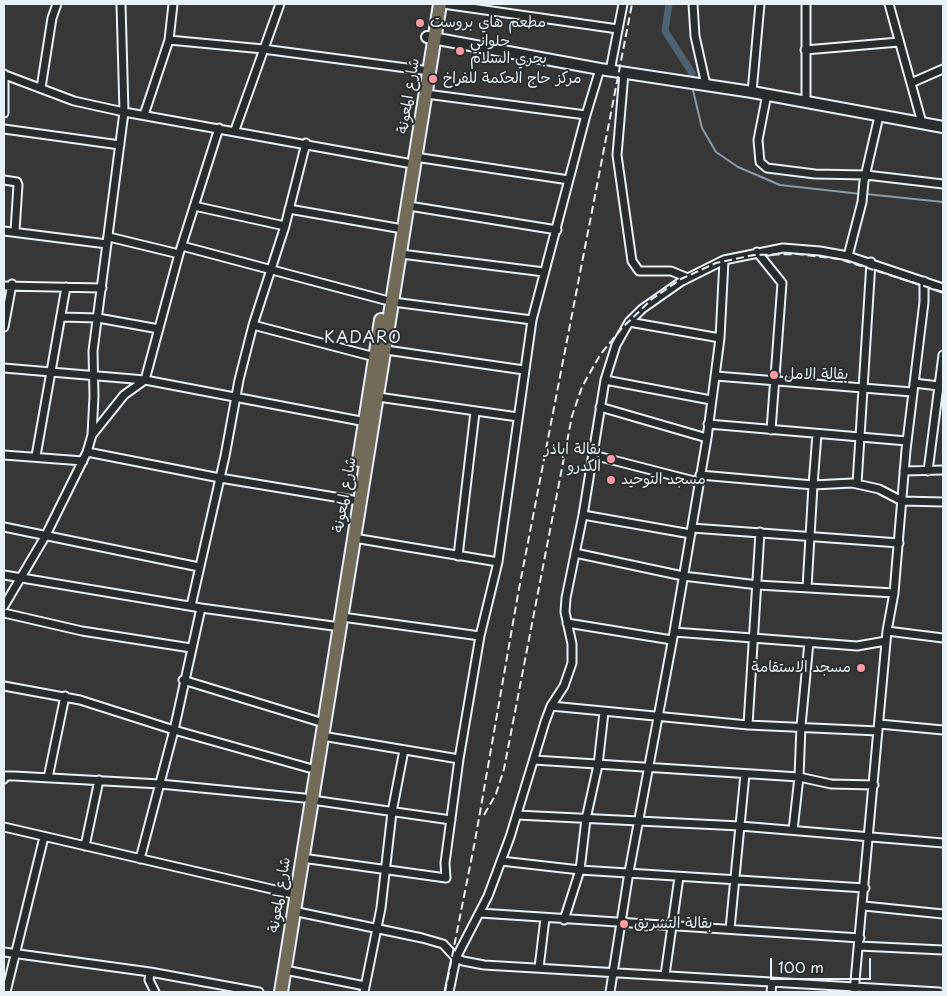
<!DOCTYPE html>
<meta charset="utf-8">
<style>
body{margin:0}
#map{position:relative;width:947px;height:996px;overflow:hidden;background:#383737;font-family:"Playpen Sans",sans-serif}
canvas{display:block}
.frame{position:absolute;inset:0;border:5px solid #e8f1f8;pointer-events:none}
.scale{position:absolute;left:770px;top:958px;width:101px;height:22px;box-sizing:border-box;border:2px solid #e8f1f8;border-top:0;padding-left:6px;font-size:15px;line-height:18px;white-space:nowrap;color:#e8f1f8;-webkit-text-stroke:4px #2a2d2e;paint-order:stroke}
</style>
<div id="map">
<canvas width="947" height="996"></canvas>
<div class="frame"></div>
<div class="scale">100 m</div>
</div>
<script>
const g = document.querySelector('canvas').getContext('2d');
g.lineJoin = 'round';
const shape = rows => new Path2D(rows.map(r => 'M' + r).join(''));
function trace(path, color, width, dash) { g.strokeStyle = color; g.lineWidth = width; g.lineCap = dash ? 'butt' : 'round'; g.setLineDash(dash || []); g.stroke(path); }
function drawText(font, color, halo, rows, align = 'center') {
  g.font = font + ' "Playpen Sans","Playpen Sans Arabic",sans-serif'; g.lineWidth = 4; g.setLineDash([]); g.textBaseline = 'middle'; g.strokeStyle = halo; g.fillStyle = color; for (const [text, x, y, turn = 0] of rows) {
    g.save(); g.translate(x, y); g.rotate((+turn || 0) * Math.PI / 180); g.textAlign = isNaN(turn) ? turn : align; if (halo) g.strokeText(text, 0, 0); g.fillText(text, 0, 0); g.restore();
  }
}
trace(shape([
 [692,73,692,79],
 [692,86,702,128,716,152,738,167,780,185,861,194],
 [866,194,943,202]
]), '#8c9ba7', 2);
trace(shape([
 [669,4,665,31,692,73]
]), '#4e6271', 7);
const street = shape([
 [443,4,618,29],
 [693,4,695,36,706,85],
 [806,4,806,101],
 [889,4,922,123],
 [169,40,263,49,422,70],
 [805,50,899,42],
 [610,71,623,4],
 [624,73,617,155,632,261,639,271,671,271,688,278],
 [4,74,4,113],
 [5,75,74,101,124,112,407,163],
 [911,83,943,69],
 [41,88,52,18,57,4],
 [752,92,760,4],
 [426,94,586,115],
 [767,94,758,140,760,162,767,168,815,174,866,175,943,184],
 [144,115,169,40,173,4],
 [4,129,120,145],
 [235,130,280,4],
 [415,157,569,180],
 [4,180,17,182,18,185,15,231],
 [194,206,285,226],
 [409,206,557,230],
 [289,209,397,228],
 [4,231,107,244],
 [109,237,179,254],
 [182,246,385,300],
 [757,252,782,283,771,430],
 [401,254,544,272],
 [848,256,862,202,864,181,879,116],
 [4,286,102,288],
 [393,302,532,320],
 [61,317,98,318,159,329],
 [629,322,720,338],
 [253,325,375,357],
 [4,327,12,284],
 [386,350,524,370],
 [4,368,145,380,366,422],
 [716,376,912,392],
 [605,380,711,400],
 [914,383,939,386],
 [378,397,518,417],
 [600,407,707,438],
 [708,424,907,441],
 [92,435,124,395,145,380,179,254,219,128],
 [87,452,220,478,353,500],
 [4,455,83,461],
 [593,455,698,482],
 [36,456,66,287],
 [904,471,943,470],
 [928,471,943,355],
 [700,475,813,485,817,434],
 [857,484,871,262],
 [583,515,691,534],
 [4,527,199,567],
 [692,528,899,543],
 [354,538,498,562],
 [575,553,683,576,758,585,894,593],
 [458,556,475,412],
 [4,575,201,608,333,626],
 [807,588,813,485,852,483,879,489,902,501,943,502],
 [4,606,46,535,87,452,92,435,94,396,93,351,124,112,121,4],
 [191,606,225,456,239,380,253,325,285,226,306,143],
 [4,613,82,631,191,648],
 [342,617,480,636],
 [567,623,672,640],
 [887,631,943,638],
 [674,632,857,646,886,641],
 [183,680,317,721],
 [4,686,80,700,174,730,309,768],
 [551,706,748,725,878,731],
 [879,724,943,730],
 [748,725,760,532],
 [322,736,459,759],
 [534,760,799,777,831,784,874,785],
 [48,778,65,696],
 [4,779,5,776,14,776,160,784,304,798],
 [312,800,451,820],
 [517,815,740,826,943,843],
 [4,827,297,895],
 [793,830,799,777,801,726,809,642],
 [85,846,99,780],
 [302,858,446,878,445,863,459,759,480,636,498,562,532,320,586,115,600,69],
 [140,859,174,730,201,608],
 [501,861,580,870,865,888],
 [864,906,943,914],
 [293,911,422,938,443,944,456,958,463,961,484,965,939,992],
 [480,913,860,938],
 [564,920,580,870,586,819,598,765,604,712],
 [730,929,745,774],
 [859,946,943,950],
 [4,952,150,972,259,992],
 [539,968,545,918],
 [285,970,365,986],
 [150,972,149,980,155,992],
 [665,975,679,877],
 [6,992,44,837],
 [364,992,381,908,392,812,404,750],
 [449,992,456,958,488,896,510,837,545,722,551,706,564,686,572,663,572,644,565,612,566,598,583,515,605,380,616,345,629,322,642,309,682,281,724,260,783,248,820,251,848,256,943,288],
 [610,992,629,872,674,632,707,438,720,338,724,260],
 [771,992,772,982],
 [854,992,887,631,894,593,906,450,924,302,924,281]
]);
const secondary = shape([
 [427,37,600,69,752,92,943,127]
]);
const highway = shape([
 [359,460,381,320],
 [281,992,440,4]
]);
trace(street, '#e8f1f8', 11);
trace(secondary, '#e8f1f8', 14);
trace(highway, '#e8f1f8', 16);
trace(street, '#2a2d2e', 7);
trace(secondary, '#2a2d2e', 10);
trace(highway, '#726b5a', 12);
trace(shape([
 [484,815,496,794,504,769,572,416,582,387,600,355,622,328,652,299,681,279,716,263,754,255,797,254,839,259,943,292],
 [445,992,475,841,518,594,632,4]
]), '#e8f1f8', 2, [8, 4]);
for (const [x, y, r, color] of [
 [420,23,5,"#ff9aa2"],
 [460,51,5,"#ff9aa2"],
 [433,79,5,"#ff9aa2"],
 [774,375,5,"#ff9aa2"],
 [611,459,5,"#ff9aa2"],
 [611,480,5,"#ff9aa2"],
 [861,668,5,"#ff9aa2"],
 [624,924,5,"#ff9aa2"]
]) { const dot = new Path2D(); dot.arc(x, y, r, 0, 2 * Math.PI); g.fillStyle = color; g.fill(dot); trace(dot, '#2a2d2e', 2); }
drawText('15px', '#e8f1f8', '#2a2d2e', [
 ["مطعم هاي بروست",430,23],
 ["حلواني",470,42],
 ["بحري السلام",470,59],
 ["مركز حاج الحكمة للفراخ",443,79],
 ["بقالة الامل",784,375],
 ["بقالة اباذر",601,450,"right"],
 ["الكدرو",601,467,"right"],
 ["مسجد التوحيد",621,480],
 ["مسجد الاستقامة",851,668,"right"],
 ["بقالة التشريق",634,924]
], 'left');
drawText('15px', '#e8f1f8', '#2a2d2e', [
 ["شارع المعونة",409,96,-81],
 ["شارع المعونة",345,495,-80],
 ["شارع المعونة",280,895,-81]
]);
g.letterSpacing = '1px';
drawText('16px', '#e8f1f8', '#2a2d2e', [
 ["KADARO",363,339]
]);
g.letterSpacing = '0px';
</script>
